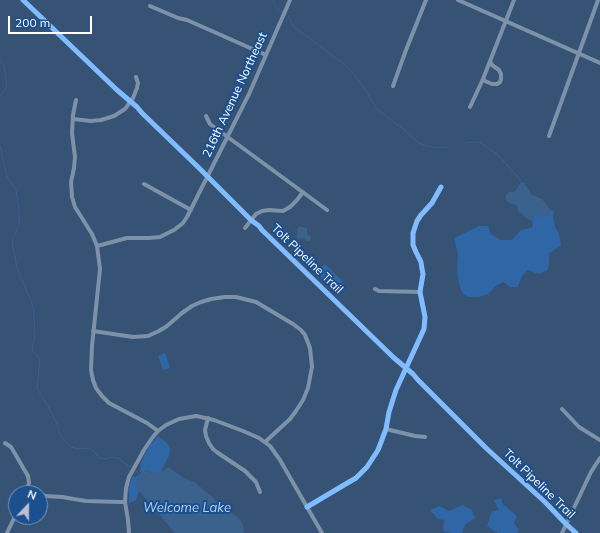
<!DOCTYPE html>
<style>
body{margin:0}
#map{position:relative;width:600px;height:533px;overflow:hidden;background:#365274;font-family:Mulish,sans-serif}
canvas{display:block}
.north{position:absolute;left:8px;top:485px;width:40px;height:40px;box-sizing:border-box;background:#1b4f8f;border:1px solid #7695bc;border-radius:50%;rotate:22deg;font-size:11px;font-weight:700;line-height:16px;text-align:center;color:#fff}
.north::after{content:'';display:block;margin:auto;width:14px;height:18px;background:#b9c2ce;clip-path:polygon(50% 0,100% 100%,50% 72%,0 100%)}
.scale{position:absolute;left:8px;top:16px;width:84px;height:18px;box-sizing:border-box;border:2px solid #fff;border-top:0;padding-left:5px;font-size:12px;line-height:14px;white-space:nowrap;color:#fff;-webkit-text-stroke:3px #1b4f8f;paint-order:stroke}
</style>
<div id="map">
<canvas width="600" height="533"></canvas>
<div class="north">N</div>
<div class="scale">200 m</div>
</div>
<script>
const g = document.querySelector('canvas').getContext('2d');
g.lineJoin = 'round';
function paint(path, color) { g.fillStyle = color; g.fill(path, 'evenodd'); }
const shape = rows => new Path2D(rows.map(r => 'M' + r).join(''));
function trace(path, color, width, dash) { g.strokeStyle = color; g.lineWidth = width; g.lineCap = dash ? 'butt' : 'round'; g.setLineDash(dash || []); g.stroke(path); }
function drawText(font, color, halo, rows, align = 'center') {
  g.font = font + ' Mulish,sans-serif'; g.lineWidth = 4; g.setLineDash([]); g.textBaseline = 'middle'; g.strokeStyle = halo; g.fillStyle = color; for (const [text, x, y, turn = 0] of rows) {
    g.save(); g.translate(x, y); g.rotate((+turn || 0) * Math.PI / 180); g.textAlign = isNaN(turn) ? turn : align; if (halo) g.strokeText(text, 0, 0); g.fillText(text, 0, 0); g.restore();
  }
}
paint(shape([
 [551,210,554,211,553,218,556,229,559,233,561,245,549,254,549,266,547,271,538,274,528,270,522,276,518,287,510,287,503,282,496,286,488,294,479,297,469,297,464,295,461,290,458,279,457,269,458,254,454,238,479,226,488,226,491,234,501,240,512,240,521,230,533,227,532,221,534,218,533,214,547,216],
 [325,264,343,282,335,290,317,273],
 [165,353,170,368,163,370,158,356],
 [158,436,167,443,170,448,169,456,160,473,157,474,146,471,142,473,139,471,141,468,140,465,145,454,150,445],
 [138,475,139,476,137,479,136,485,139,491,136,500,129,503,129,492,128,491,129,485,133,476,136,477],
 [501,498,503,504,517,516,514,523,519,530,517,533,498,533,487,526,492,511,499,510,494,500],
 [463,505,472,510,475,518,465,525,462,533,452,533,443,531,444,520,438,519,430,510,440,506,449,511]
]), '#2f66a5');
paint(shape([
 [521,182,524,183,532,195,542,199,551,210,547,216,544,218,533,214,534,218,532,221,526,218,518,211,517,206,507,202,506,199,506,195,509,192,513,192,516,190],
 [299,226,307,228,307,233,311,238,310,241,307,241,304,238,298,239,296,236,298,234,297,229],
 [168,468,170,468,185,479,195,482,223,507,240,519,243,525,244,533,175,533,139,491,136,485,136,482,140,474,145,471,157,474]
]), '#3b618d');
trace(shape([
 [273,0,274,5,279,11],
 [288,15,293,26,345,65,359,80,377,109,408,133,419,143,435,148,448,147],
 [0,61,4,65,7,87,0,97],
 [465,143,478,142,496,153,519,178,521,182],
 [0,145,7,176,16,190,19,211,19,225,12,241,17,268,33,306,35,333,32,350,40,359,37,388,54,417,61,436,71,447,77,449,90,448,94,451,99,458,104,459,114,457,118,458,132,468],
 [135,470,140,474]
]), '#3b618d', 1);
trace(shape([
 [458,0,600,63],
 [150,6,178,18,187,20,266,55],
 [483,79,485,81,492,84,497,84,500,82,501,79,501,74,499,70,492,65,490,61],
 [393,86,406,50,426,0],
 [76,100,73,115,72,133,75,157,74,168,71,182,72,197,75,207,92,234,97,246,100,269,92,346,91,370,93,380,96,388,102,396,109,403,147,423,158,431],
 [470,107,483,79,514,0],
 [206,116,210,124,327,210],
 [73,119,91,121,101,120,114,116,125,109,133,98,137,88,138,83,136,77],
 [549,136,598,0],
 [144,184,191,210],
 [245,228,256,214,262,211,269,210,283,211,290,207,297,200,303,192],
 [97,246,127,238,149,238,160,237,174,230,183,223,187,217,249,94,290,0],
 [375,289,379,291,420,292],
 [93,331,133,337,148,336,159,331,167,326,182,313,192,306,201,302,211,299,225,297,236,297,256,302,293,324,301,330,305,335,310,348,312,367,308,388,303,400,296,411,290,419,265,442],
 [562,409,579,427,600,440],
 [208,418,205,430,206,436,209,443,213,449,218,453,245,471,256,482,260,492],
 [386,429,415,436,425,437],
 [5,443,11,447,28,476,29,483,26,493],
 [28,489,39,493],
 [40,494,45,496,62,497,86,501,121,502,125,502],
 [307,507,344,485,356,478,367,467,378,450,386,429,389,412,396,390,424,329,425,317,420,292,423,274,422,269,421,262,416,252,413,245,413,233,417,221,421,215,432,203,441,187],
 [7,533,16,514],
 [129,533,128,520,125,502,126,488,129,477,144,450,152,438,158,431,166,425,179,419,196,416,201,417,214,420,243,431,259,438,270,446,280,460,322,533],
 [562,533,591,472,600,458]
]), '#7d92a8', 4);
trace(shape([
 [23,0,117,90,137,107,142,113,199,168,251,220,259,226,262,230,393,357,413,374,418,380,486,448,545,502,566,524,576,533],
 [307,507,344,485,356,478,367,467,378,450,386,429,389,412,396,390,424,329,425,317,420,292,423,274,422,269,421,262,416,252,413,245,413,233,417,221,421,215,432,203,441,187]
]), '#80bcff', 5);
drawText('12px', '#fff', '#1b4f8f', [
 ["216th Avenue Northeast",235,95,-65],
 ["Tolt Pipeline Trail",307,259,44],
 ["Tolt Pipeline Trail",539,484,44]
]);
drawText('italic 13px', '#b5d3f5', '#1b4f8f', [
 ["Welcome Lake",187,508]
]);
</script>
